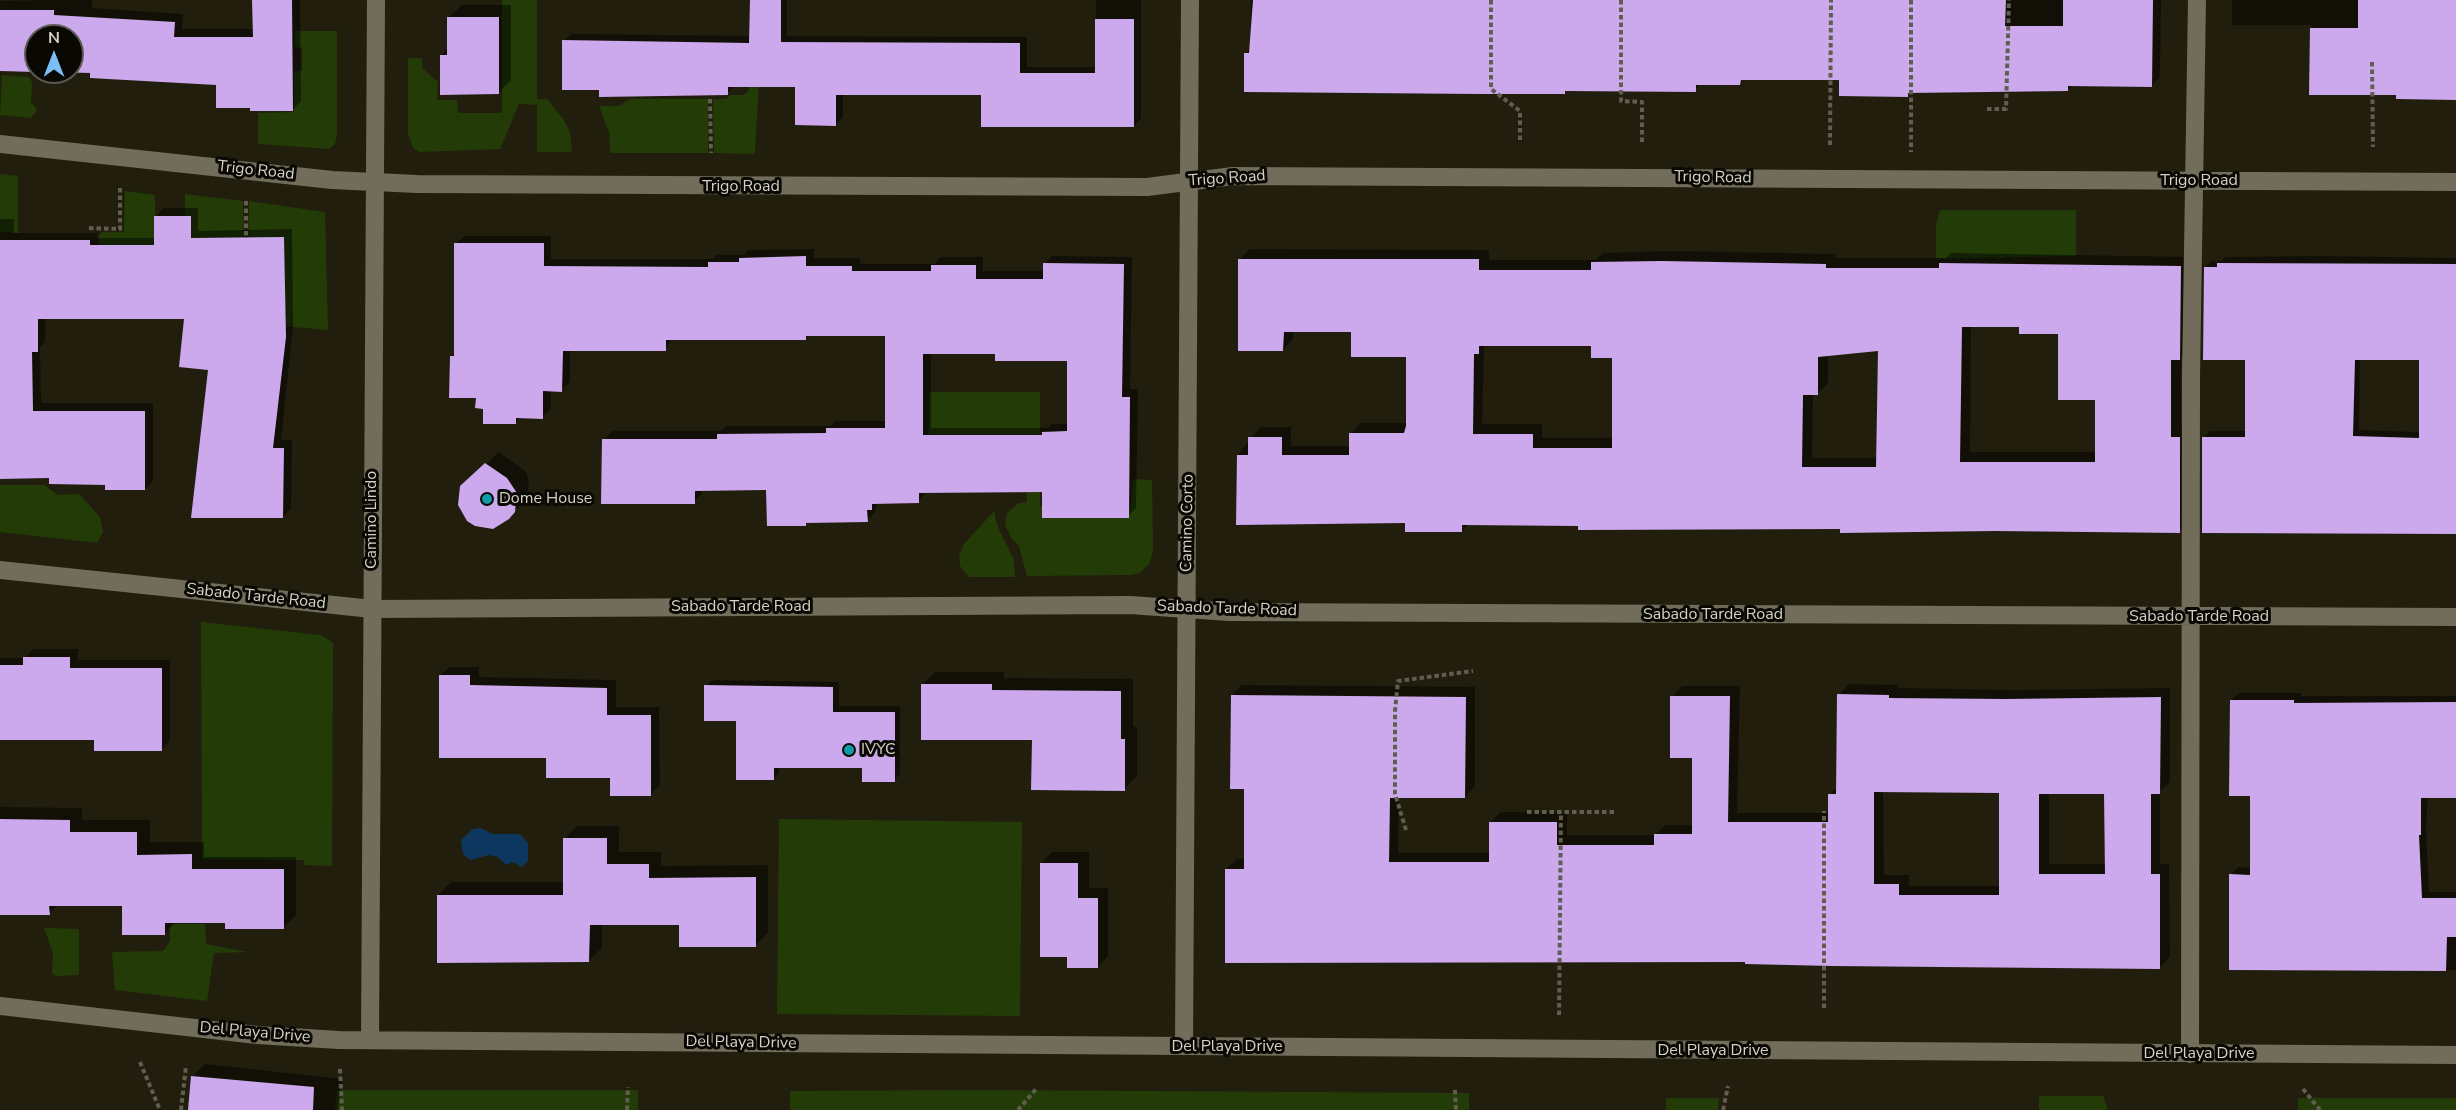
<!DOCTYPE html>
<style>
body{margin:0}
#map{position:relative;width:2456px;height:1110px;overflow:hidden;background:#221e0d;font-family:"Nunito Sans",sans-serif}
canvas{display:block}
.north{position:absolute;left:24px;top:24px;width:60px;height:60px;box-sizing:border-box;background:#0a0803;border:2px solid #5b5851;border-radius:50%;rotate:0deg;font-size:16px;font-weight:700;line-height:24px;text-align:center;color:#d4d1c7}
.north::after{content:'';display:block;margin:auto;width:21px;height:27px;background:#7abff8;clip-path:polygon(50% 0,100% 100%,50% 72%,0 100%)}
</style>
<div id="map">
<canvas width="2456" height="1110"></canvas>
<div class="north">N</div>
</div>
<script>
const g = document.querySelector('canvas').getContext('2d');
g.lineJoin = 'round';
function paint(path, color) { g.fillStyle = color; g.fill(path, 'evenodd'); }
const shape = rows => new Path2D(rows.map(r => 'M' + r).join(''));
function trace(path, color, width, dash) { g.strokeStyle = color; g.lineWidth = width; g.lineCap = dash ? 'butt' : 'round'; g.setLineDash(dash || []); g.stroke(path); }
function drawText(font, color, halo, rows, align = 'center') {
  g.font = font + ' "Nunito Sans",sans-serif'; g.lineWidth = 6; g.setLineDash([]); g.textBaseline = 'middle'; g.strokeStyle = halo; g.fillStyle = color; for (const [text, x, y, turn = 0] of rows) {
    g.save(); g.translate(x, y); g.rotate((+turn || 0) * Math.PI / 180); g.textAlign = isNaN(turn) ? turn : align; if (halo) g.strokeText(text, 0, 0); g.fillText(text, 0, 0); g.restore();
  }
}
paint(shape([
 [502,0,537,0,537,99,547,99,564,120,570,132,572,152,537,152,537,105,519,104,500,149,420,152,413,148,408,134,408,58,422,58,422,68,438,82,437,100,457,100,458,113,502,113],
 [295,31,337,31,337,135,335,144,329,149,258,144,258,113,294,112,294,71,302,70,302,48,295,47],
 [749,63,760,63,755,154,714,153,713,99,726,99,730,95,743,95,749,91],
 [2,75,29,77,32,83,31,102,37,110,31,118,0,115],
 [631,99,708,99,708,153,610,153,609,132,599,106,619,106],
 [0,174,18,176,18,233,0,232],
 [125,191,155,195,155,249,99,249,99,235,103,232,124,232],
 [185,194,243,201,244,242,185,243],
 [249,201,325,212,328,330,283,326,248,241],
 [1940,210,2076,210,2076,256,1936,259,1936,225],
 [929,392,1040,392,1040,506,1131,506,1132,479,1152,480,1153,550,1150,563,1141,572,1131,575,1027,576,1019,546,1012,539,1005,525,1007,513,1019,503,1027,502,1026,436,929,436],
 [0,485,44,485,58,495,79,494,100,517,103,532,97,543,0,532],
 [994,511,997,525,1014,560,1015,577,969,577,960,566,959,555,964,544],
 [201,622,321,635,333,643,332,866,304,865,304,860,202,859],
 [779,819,1022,822,1020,1016,777,1014],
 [170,924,205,924,206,944,247,952,214,953,207,1001,115,990,112,952,163,951,170,941],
 [44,928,79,929,79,975,56,976,52,973,53,953],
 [337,1090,638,1090,638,1110,335,1110],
 [978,1090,1469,1093,1469,1110,790,1110,790,1091],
 [2039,1096,2103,1096,2108,1110,2039,1110],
 [1666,1098,1719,1098,1718,1110,1666,1110],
 [2298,1098,2456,1098,2456,1110,2298,1110]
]), '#233c07');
paint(shape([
 [480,828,493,834,520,834,528,843,528,861,522,867,513,862,506,865,498,857,489,855,470,860,463,854,461,840,473,829]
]), '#0e375f');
paint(shape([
 [47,0,92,0,92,8,183,14,182,29,254,29,253,0,300,0,301,101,292,110,251,106,217,84,72,71,72,36,36,36,36,70,0,70,0,1],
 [751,0,787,0,787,36,1027,37,1027,67,1096,67,1096,0,1141,0,1141,119,1134,126,982,94,843,94,843,117,836,124,797,86,735,86,728,93,600,88,564,41,571,34,751,36],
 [1251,0,2161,0,2160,77,2151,86,2072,85,2068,90,1911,91,1907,95,1841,78,1745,78,1740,83,1702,83,1695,90,1567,90,1565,92,1246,54,1250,49],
 [2232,0,2456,0,2456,98,2397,93,2311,93,2311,25,2232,25],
 [462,5,511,5,511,80,498,93,441,55,449,48,449,17],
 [164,208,198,208,198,231,292,229,293,327,281,440,292,440,291,508,283,517,186,317,46,317,45,342,40,347,41,403,153,403,153,481,145,489,50,477,0,477,0,219,14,219,14,233,97,233,97,238,155,238,155,217],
 [464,236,551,236,551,259,713,259,717,255,744,255,748,250,814,249,814,258,860,258,860,264,935,264,941,257,983,257,983,271,1044,271,1044,264,1052,256,1132,257,1130,389,1138,389,1136,508,1128,516,1044,491,926,491,918,502,878,502,875,512,867,521,808,521,806,524,768,489,702,490,702,494,694,502,604,440,612,431,721,431,726,426,831,426,836,421,887,421,887,335,809,335,806,338,673,338,665,350,570,350,570,382,561,390,551,390,551,409,542,417,521,417,516,422,485,408,451,356,456,352,456,244],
 [931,353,996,353,1069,360,1069,424,1052,424,1049,428,931,428],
 [1250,249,1489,250,1489,260,1595,260,1603,253,1673,251,1835,254,1835,258,1946,258,1951,253,2191,257,2190,348,2181,357,2181,427,2189,427,2189,521,2179,531,1469,524,1462,531,1407,522,1238,455,1260,427,1291,427,1291,446,1351,446,1351,434,1361,423,1408,423,1408,356,1352,331,1293,331,1293,339,1283,350,1240,259],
 [1971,326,2020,326,2060,332,2097,399,2096,452,1970,452],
 [1487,345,1593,345,1614,357,1614,438,1542,438,1542,424,1482,424,1484,348],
 [1879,350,1878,458,1812,458,1813,394,1817,394,1828,383,1828,355],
 [2320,256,2456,258,2456,532,2204,438,2210,431,2247,431,2247,358,2205,267,2212,261,2221,261,2225,257],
 [2360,359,2421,359,2421,432,2359,430],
 [499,452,526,472,529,480,527,498,508,518,475,474],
 [33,649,78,649,78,660,170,660,170,740,162,749,96,738,0,738,0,658,25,658],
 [449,667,479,667,479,677,616,680,616,707,659,707,660,785,651,794,611,777,548,756,440,676],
 [935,672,1004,672,1004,678,1133,679,1133,727,1137,727,1137,776,1124,789,1033,739,922,685],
 [712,680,839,682,839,706,900,706,900,774,894,780,864,766,779,766,779,773,773,779,737,720,706,686],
 [1849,684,1898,685,1898,688,2017,690,2170,688,2170,782,2160,791,2160,864,2169,864,2170,957,2160,967,1746,960,1226,869,1237,859,1246,859,1246,787,1232,695,1242,685,1475,687,1475,786,1465,796,1399,796,1398,853,1490,853,1490,822,1501,812,1567,812,1567,835,1655,835,1665,825,1694,825,1694,757,1672,697,1682,686,1740,686,1737,813,1829,813,1829,795,1838,787,1839,695],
 [1883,790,2001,792,2000,886,1909,886,1909,875,1884,875],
 [2049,792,2106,792,2106,864,2049,864],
 [2239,693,2301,693,2301,696,2456,696,2456,796,2428,797,2426,828,2429,892,2456,892,2456,970,2230,969,2231,875,2238,867,2251,868,2252,795,2231,700],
 [0,807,82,808,82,820,150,820,150,842,204,842,204,857,296,857,296,915,284,927,226,921,177,921,164,934,123,905,58,905,49,913,0,913],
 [577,826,619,826,619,852,661,852,661,866,768,865,768,932,756,945,680,924,602,924,602,948,589,960,438,895,451,882,565,882,565,839],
 [1052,852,1089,852,1089,888,1108,888,1108,956,1097,967,1069,956,1041,864],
 [205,1064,342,1079,338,1110,189,1110,192,1077]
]), '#0007');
paint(shape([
 [252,0,292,0,293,111,250,111,250,108,216,108,216,85,90,78,90,73,53,72,72,72,72,36,36,36,36,72,0,71,0,10,54,10,54,15,175,22,174,37,253,37],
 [750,0,781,0,781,42,1020,43,1020,73,1095,73,1095,19,1134,19,1134,127,981,127,981,95,836,95,836,126,795,125,795,87,728,87,728,95,599,97,599,90,562,90,562,40,749,43],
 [1253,0,2006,0,2005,26,2063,26,2063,0,2153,0,2152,87,2068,86,2068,91,1908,93,1908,97,1839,96,1839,80,1741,80,1740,85,1696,85,1696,92,1565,91,1565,94,1479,94,1244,92,1244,53,1249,53],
 [2358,0,2456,0,2456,100,2396,99,2396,95,2309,95,2310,28,2358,28],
 [447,17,499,17,499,94,440,95,440,55,447,55],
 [154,216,191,216,191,238,284,237,286,337,273,448,284,448,283,518,191,518,208,370,179,367,184,319,38,319,38,352,32,352,33,411,145,411,145,490,105,490,105,485,49,484,49,478,0,479,0,240,90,240,90,245,154,245],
 [454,243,544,243,544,266,708,267,708,262,739,262,739,258,806,256,806,266,852,266,852,271,931,271,931,265,976,265,976,279,1043,279,1043,263,1124,264,1122,397,1130,397,1129,518,1042,518,1042,492,919,493,919,503,872,504,872,510,867,510,868,522,806,523,806,526,767,526,766,490,695,491,695,504,601,504,602,439,717,439,717,434,826,433,826,428,885,428,885,336,806,336,806,340,666,340,666,351,563,351,562,392,543,391,543,419,516,418,516,424,483,424,483,409,475,408,476,398,449,398,450,356,454,356],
 [923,354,995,354,995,361,1067,361,1067,431,1042,432,1042,435,923,435],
 [1238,259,1479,259,1479,270,1591,270,1591,262,1662,261,1826,264,1826,268,1939,268,1939,263,2181,266,2180,360,2171,360,2171,437,2180,437,2180,533,1995,531,1840,533,1840,529,1578,530,1578,526,1462,525,1462,532,1405,532,1405,523,1236,525,1237,455,1248,455,1248,437,1282,437,1282,455,1349,455,1349,433,1404,433,1406,426,1406,357,1351,357,1351,332,1284,332,1283,351,1238,351],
 [1962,327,2019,327,2019,334,2058,334,2058,400,2095,400,2095,462,1960,462],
 [1479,346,1591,346,1591,358,1612,358,1612,448,1533,448,1533,434,1473,434,1474,354,1479,354],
 [1878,351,1876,467,1802,467,1803,395,1818,395,1818,357],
 [2217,263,2456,264,2456,534,2202,533,2202,437,2245,437,2245,360,2203,360,2204,267,2217,267],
 [2355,360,2419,360,2419,438,2353,436],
 [485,463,507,478,517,493,515,512,509,519,493,529,475,526,467,521,458,505,460,486],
 [23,657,70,657,70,668,162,668,162,751,94,751,94,740,0,740,0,665,23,665],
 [439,675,470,675,470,685,607,688,607,715,651,715,651,796,610,796,610,778,546,778,546,758,439,758],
 [921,684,992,684,992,690,1121,691,1121,739,1125,739,1125,791,1031,790,1032,740,921,740],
 [704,685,833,687,833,712,895,712,895,782,862,782,862,768,774,768,774,780,736,780,736,721,704,721],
 [1837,694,1889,695,1889,698,2006,699,2161,697,2160,794,2151,794,2151,874,2160,874,2160,969,1832,966,1745,964,1745,962,1225,963,1225,869,1244,869,1244,789,1230,789,1231,695,1466,697,1465,798,1390,798,1389,862,1489,862,1489,822,1557,822,1557,845,1654,845,1654,834,1692,834,1692,758,1670,758,1670,696,1730,696,1728,822,1828,822,1828,794,1836,794],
 [1874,792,1999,793,1999,895,1899,895,1899,884,1874,884],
 [2039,794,2104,794,2105,874,2039,874],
 [2230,700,2294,700,2294,703,2456,702,2456,798,2421,798,2421,835,2419,835,2422,898,2456,898,2456,937,2447,937,2446,971,2229,970,2229,874,2250,875,2250,796,2229,796],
 [0,819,70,820,70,832,137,832,137,855,192,854,192,869,284,869,284,929,225,929,225,923,165,923,165,935,122,935,122,906,49,906,50,915,0,915],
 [563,838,607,838,607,864,649,864,649,878,756,877,756,947,679,947,679,925,590,925,589,962,437,963,437,895,563,895],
 [1040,863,1078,863,1078,898,1098,898,1098,968,1067,968,1067,957,1040,957],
 [191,1076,314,1087,313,1110,188,1110]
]), '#cca8ed');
trace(shape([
 [1491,0,1491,89,1520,111,1520,142],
 [1621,0,1621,101,1642,102,1642,143],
 [1911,0,1911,152],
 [2372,62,2373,147],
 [710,99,711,153],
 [1987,109,2006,109,2009,0],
 [1830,145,1831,0],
 [246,201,246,236],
 [89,228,120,229,120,187],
 [1527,812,1614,812],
 [1406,830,1395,794,1395,711,1398,681,1473,671],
 [1824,1008,1824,811],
 [1559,1015,1561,812],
 [140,1062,160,1110],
 [340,1069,342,1110],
 [2303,1089,2320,1110],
 [1455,1090,1456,1110],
 [181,1110,186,1066],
 [627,1110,628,1087],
 [1018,1110,1037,1088],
 [1723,1110,1728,1086]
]), '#615d4f', 4, [4.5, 3]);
trace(shape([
 [0,144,332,180,417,184,1147,187,1233,176,2456,182],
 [0,570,372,609,1130,605,1229,612,2456,617],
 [0,1006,257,1035,339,1040,2456,1055],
 [370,1040,376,0],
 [1184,1046,1190,0],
 [2190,1054,2191,376,2197,0]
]), '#716d5a', 18);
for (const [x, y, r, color] of [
 [487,499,6,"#0f9aa8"],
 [849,750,6,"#0f9aa8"]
]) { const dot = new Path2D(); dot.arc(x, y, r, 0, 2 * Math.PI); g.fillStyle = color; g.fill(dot); trace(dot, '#0a0803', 2); }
drawText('16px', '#d4d1c7', '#0a0803', [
 ["Trigo Road",256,171,6],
 ["Trigo Road",1713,178,1],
 ["Trigo Road",1227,179,-4],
 ["Trigo Road",2199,181],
 ["Trigo Road",741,187],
 ["Camino Lindo",372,520,-90],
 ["Camino Corto",1188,523,-89],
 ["Sabado Tarde Road",256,597,6],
 ["Sabado Tarde Road",741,607],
 ["Sabado Tarde Road",1227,609,2],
 ["Sabado Tarde Road",1713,615],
 ["Sabado Tarde Road",2199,617],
 ["Del Playa Drive",255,1033,5],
 ["Del Playa Drive",741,1043,1],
 ["Del Playa Drive",1227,1047],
 ["Del Playa Drive",1713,1051],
 ["Del Playa Drive",2199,1054]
]);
drawText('16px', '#d4d1c7', '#0a0803', [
 ["Dome House",499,499],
 ["IVYC",861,750]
], 'left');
</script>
